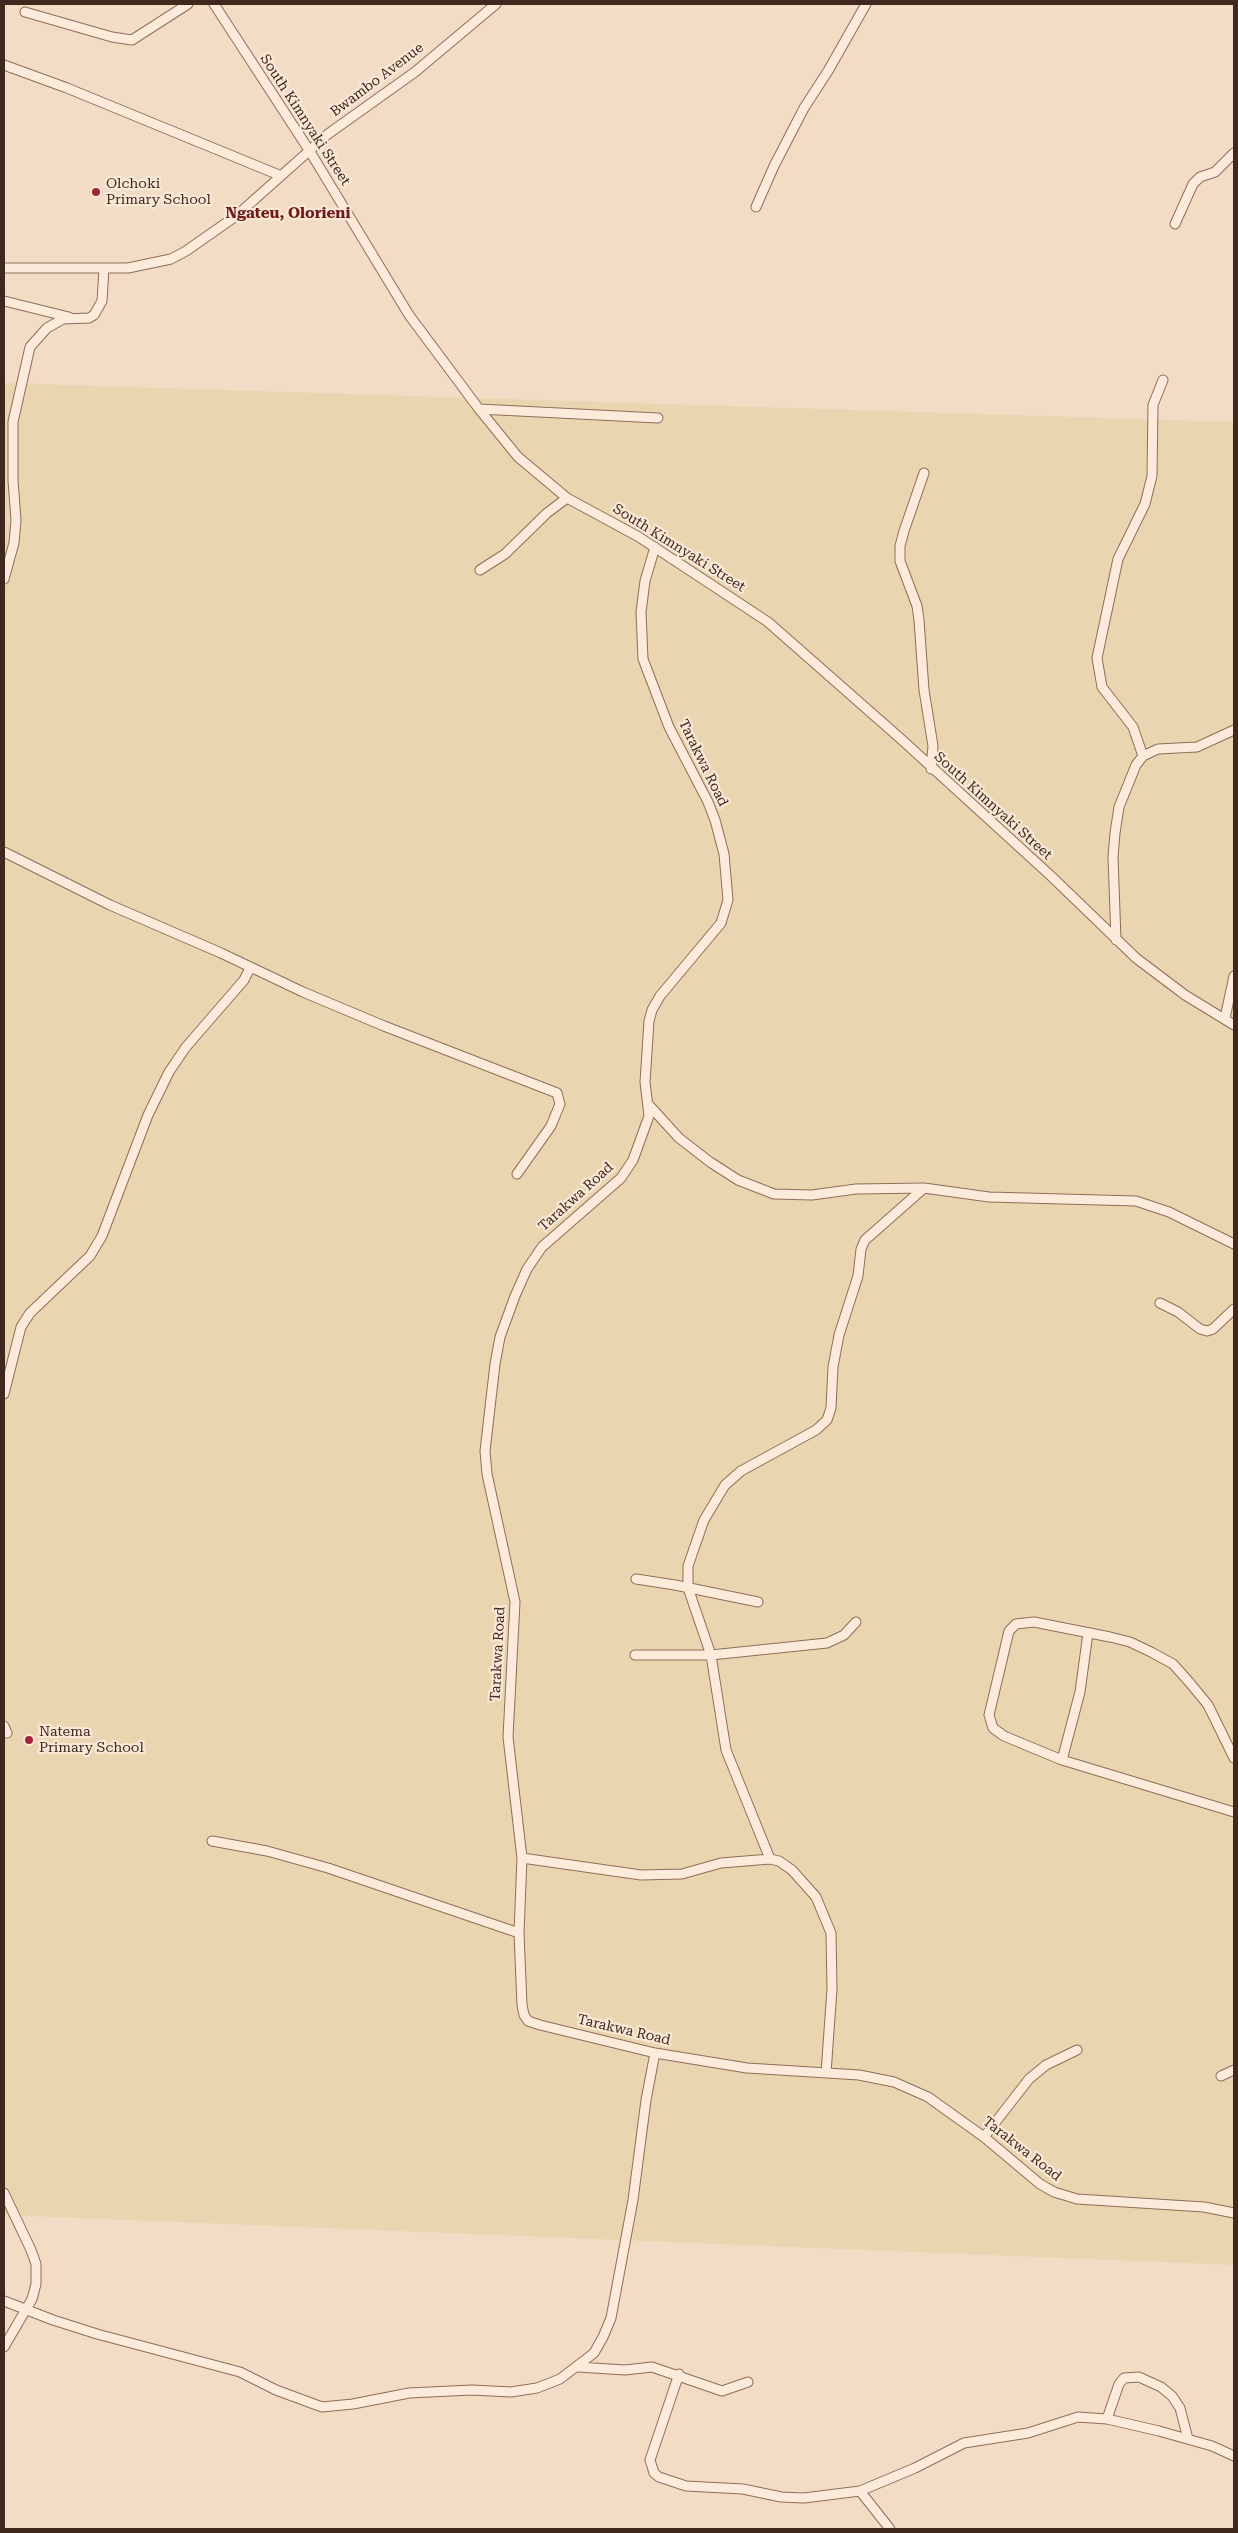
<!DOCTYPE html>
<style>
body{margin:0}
#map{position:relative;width:1238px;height:2533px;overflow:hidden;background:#f3dcc5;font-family:"Roboto Serif",serif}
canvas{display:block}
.frame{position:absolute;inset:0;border:5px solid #3f281e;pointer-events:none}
</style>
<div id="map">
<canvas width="1238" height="2533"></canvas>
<div class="frame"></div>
</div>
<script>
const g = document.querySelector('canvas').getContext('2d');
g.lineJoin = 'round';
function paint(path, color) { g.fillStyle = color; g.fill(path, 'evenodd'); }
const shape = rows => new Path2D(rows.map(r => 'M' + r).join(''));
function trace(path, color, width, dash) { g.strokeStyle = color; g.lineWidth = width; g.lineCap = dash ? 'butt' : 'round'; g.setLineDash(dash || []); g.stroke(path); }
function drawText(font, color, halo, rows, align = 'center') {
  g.font = font + ' "Roboto Serif",serif'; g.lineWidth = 4.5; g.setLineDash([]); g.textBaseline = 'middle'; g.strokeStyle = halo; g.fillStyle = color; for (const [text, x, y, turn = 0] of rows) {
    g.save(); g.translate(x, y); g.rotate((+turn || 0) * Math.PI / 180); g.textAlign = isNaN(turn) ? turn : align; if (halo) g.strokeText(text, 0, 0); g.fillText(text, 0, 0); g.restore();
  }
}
paint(shape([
 [4,383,1234,422,1234,2265,4,2215]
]), '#e9d6b1');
const street = shape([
 [214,4,309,150,409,315,479,409,518,457,567,498,639,537,768,622,901,739,1051,876,1136,958,1185,995,1234,1025],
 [25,12,112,37,132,40,188,4],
 [4,65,67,88,279,175],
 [756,207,774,166,804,108,828,71,866,4],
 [1175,224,1193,184,1200,177,1215,172,1234,153],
 [4,268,128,268,171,259,186,251,236,216,328,134,415,72,496,4],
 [4,301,69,317],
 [479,409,658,418],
 [924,473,904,531,900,546,900,561,917,606,919,620,924,690,933,746,931,769],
 [655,547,645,581,641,612,643,659,669,727,708,802,715,820,724,854,728,900,721,923,660,996,652,1010,649,1021,645,1082,649,1116,633,1160,621,1178,542,1247,527,1269,515,1296,500,1337,495,1364,485,1451,487,1474,515,1602,508,1737,522,1858,519,1933,522,2005,524,2015,528,2021,540,2025,655,2053,747,2068,859,2075,894,2082,928,2097,984,2137,1040,2184,1054,2192,1077,2199,1204,2207,1234,2213],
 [480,570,505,554,547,513,567,498],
 [4,579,14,543,16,520,13,480,13,422,30,347,47,328,63,319,89,318,94,315,102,301,104,269],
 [1143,756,1133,727,1102,687,1097,658,1118,559,1145,504,1152,476,1153,405,1163,380],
 [4,852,110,905,221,953,303,992,384,1026,557,1093,560,1104,551,1126,517,1174],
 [1116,940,1113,857,1115,833,1119,807,1136,765,1143,756,1158,749,1197,747,1234,730],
 [1225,1018,1234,976],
 [648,1104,679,1138,710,1162,738,1180,774,1194,812,1195,856,1189,924,1188,989,1197,1136,1201,1169,1212,1234,1244],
 [1160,1303,1178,1312,1200,1329,1207,1331,1213,1329,1234,1309],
 [4,1394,21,1327,30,1313,90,1256,102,1236,148,1115,169,1072,186,1047,244,980,250,968],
 [636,1579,675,1585,758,1602],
 [635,1655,711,1655,827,1643,844,1635,856,1622],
 [4,1726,7,1733],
 [1234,1758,1208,1705,1190,1683,1173,1664,1151,1652,1130,1642,1110,1637,1034,1622,1016,1624,1009,1631,989,1715,993,1728,1004,1736,1062,1760,1234,1812],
 [1062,1760,1080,1692,1088,1633],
 [212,1841,267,1851,328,1868,519,1933],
 [522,1858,641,1875,682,1874,721,1863,770,1859,779,1861,792,1870,816,1897,831,1933,832,1989,826,2073],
 [770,1859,726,1750,711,1655,688,1588,688,1566,704,1520,725,1485,741,1471,816,1430,827,1420,831,1408,833,1367,839,1335,858,1276,861,1249,865,1240,924,1188],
 [1221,2076,1234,2070],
 [984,2137,1029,2079,1046,2065,1077,2050],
 [4,2193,31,2250,36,2264,36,2284,32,2299,4,2347],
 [4,2301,53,2320,97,2334,240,2372,276,2390,322,2407,353,2404,409,2393,472,2390,511,2392,537,2388,560,2379,594,2353,603,2337,611,2318,633,2200,646,2100,655,2053],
 [578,2367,625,2370,652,2367,722,2391,748,2382],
 [679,2374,650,2460,654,2473,659,2477,686,2486,743,2489,781,2497,804,2498,860,2491,915,2468,964,2443,1028,2433,1078,2417,1107,2419,1159,2431,1212,2446,1234,2456],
 [1107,2419,1119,2384,1124,2378,1139,2377,1161,2387,1172,2396,1180,2408,1188,2439],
 [860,2491,890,2529]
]);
trace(street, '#906c58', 11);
trace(street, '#fcebda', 9);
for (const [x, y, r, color] of [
 [96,192,5,"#a6223c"],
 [29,1740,5,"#a6223c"]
]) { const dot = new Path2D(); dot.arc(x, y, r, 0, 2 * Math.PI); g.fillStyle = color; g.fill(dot); trace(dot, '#f9e8d6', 2); }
drawText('14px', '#3f281e', '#f9e8d6', [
 ["Bwambo Avenue",377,80,-37],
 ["South Kimnyaki Street",305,120,57],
 ["South Kimnyaki Street",679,548,32],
 ["Tarakwa Road",703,763,64],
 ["South Kimnyaki Street",993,806,42],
 ["Tarakwa Road",576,1197,-42],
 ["Tarakwa Road",498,1654,-87],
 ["Tarakwa Road",624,2030,13],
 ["Tarakwa Road",1022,2149,38]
]);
drawText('14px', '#3f281e', '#f9e8d6', [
 ["Olchoki",106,184],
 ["Primary School",106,200],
 ["Natema",39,1732],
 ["Primary School",39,1748]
], 'left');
drawText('bold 15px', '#701a18', '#f9e8d6', [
 ["Ngateu, Olorieni",288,214]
]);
</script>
